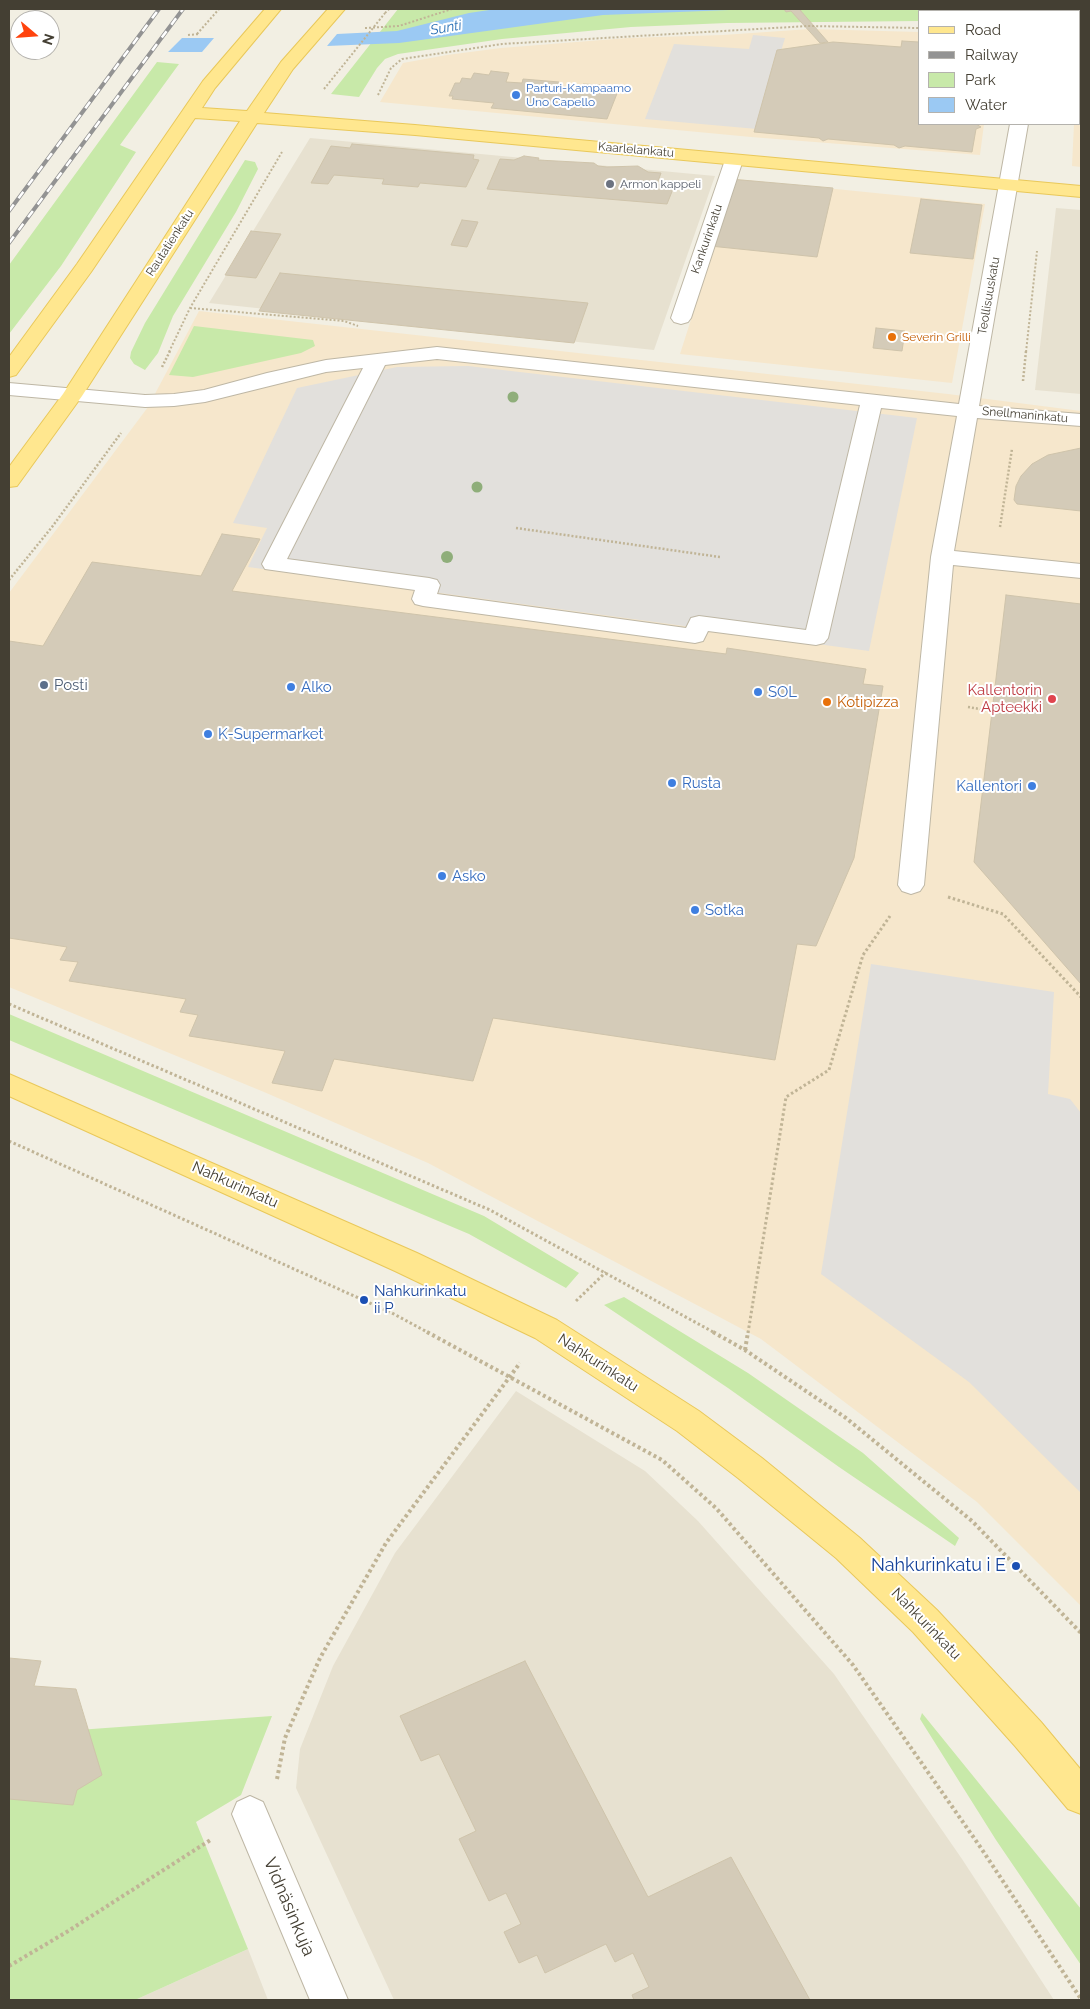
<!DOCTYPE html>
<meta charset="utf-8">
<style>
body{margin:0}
#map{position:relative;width:1090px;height:2009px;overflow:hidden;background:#f2efe3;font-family:Raleway,sans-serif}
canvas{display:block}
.frame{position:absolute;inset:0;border:10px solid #443f33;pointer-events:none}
.legend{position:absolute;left:918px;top:10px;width:162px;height:115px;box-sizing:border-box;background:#fff;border:1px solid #b4b2ad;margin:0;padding:6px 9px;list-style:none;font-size:15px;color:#443f33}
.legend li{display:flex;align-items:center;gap:10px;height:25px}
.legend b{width:25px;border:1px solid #b4b2ad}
.north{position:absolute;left:10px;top:10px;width:50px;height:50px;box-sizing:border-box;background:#fff;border:1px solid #b4b2ad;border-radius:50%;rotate:108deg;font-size:14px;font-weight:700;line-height:20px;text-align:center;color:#443f33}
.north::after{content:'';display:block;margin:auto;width:18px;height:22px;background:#ff430d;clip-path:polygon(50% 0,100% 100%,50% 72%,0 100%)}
</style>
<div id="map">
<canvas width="1090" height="2009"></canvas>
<div class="frame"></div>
<ul class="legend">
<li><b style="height:6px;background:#ffe78f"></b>Road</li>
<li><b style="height:6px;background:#939393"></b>Railway</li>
<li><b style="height:14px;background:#c8e9a9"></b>Park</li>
<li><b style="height:14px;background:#9bc9f3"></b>Water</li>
</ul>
<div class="north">N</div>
</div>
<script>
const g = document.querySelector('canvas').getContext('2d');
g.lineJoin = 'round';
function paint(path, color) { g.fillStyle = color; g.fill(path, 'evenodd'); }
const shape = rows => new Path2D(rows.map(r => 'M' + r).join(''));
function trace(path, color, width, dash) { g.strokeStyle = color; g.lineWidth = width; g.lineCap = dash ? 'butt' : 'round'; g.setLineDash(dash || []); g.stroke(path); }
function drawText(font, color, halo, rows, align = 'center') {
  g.font = font + ' Raleway,sans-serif'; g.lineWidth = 4; g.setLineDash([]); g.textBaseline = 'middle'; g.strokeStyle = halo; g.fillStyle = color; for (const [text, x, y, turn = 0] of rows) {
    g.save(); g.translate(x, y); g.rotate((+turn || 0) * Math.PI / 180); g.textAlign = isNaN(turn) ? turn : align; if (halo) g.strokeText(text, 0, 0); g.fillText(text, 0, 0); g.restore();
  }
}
paint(shape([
 [310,138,715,176,654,350,209,303],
 [1056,208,1081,210,1081,394,1035,390],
 [516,1391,645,1471,698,1521,834,1674,962,1859,1054,2000,394,2000,296,1788,300,1749,333,1666,395,1553],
 [248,1949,268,2000,135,2000]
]), '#e7e1d0');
paint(shape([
 [810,29,919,32,919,124,984,124,980,155,751,137,380,102,403,63,447,55,501,48,627,38,723,35],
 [1079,36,1081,36,1081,167,1072,166,1074,124,1079,124],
 [736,179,985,204,952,383,680,354],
 [199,311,948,394,1081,411,1081,1606,977,1502,761,1339,428,1163,264,1092,9,987,9,593,148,407]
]), '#f6e7cc');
paint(shape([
 [398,9,989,9,988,11,919,11,919,21,727,23,631,27,502,39,398,54,385,59,377,68,359,97,331,94],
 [157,62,179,64,120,145,136,152,61,266,9,334,9,265],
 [245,160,255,162,258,169,236,212,173,316,158,353,145,370,134,364,130,358,131,352,145,323],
 [194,326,313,340,315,346,301,353,193,377,169,375],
 [9,1014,484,1216,579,1273,566,1288,469,1234,9,1040],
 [624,1297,748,1373,863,1453,959,1538,955,1546,839,1467,728,1388,604,1305],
 [922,1713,1081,1909,1081,1965,996,1840,920,1719],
 [272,1716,241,1795,196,1822,248,1949,135,2000,9,2000,9,1726,78,1730]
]), '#c8e9a9');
paint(shape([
 [753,35,785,38,757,129,645,119,674,44,749,49],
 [468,366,917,418,869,651,248,567,267,528,233,523,297,388,397,367],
 [871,964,1054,992,1048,1094,1070,1099,1081,1113,1081,1493,969,1382,821,1274]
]), '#e2e0dc');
paint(shape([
 [496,9,814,9,729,10,603,15,399,43,327,46,337,34,397,31,469,13],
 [968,9,1081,9,1081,18,1079,18,1079,11,998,11],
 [182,38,214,38,202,52,168,52]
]), '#9bc9f3');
const building = shape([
 [784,9,805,9,800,10,828,42,820,43,791,11,786,12,784,9],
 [902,41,919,42,919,124,976,124,981,127,976,129,972,152,905,146,899,148,894,145,828,139,823,141,819,138,754,132,777,50,833,42,901,47,902,41],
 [491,71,509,73,506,82,522,83,523,79,559,82,557,86,581,88,583,84,601,85,599,90,618,91,607,119,491,108,494,103,452,99,453,96,449,96,455,83,460,83,462,78,471,79,474,73,489,75,491,71],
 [352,144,474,155,473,159,479,160,466,187,420,183,418,187,382,184,384,179,334,175,328,184,311,183,331,146,350,148,352,144],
 [524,156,539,158,538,160,594,163,598,166,607,167,638,166,648,172,661,173,657,184,668,185,673,189,667,204,487,189,500,159,514,160,524,156],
 [730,179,833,188,817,257,710,246,730,179],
 [921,199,982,205,973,259,910,253,921,199],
 [462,220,478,222,467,247,451,245,462,220],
 [251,231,281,234,256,278,225,275,251,231],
 [280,273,432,288,588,303,574,343,259,311,280,273],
 [876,328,905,331,902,351,873,348,876,328],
 [1081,448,1081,511,1017,504,1014,500,1016,486,1021,476,1032,464,1048,455,1081,448],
 [222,534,260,539,232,591,726,654,727,648,866,669,863,684,883,686,854,858,816,946,797,944,775,1060,493,1018,473,1081,334,1059,322,1091,272,1083,285,1051,189,1036,198,1015,180,1012,186,999,69,981,78,962,60,960,67,947,9,938,9,641,43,646,92,562,201,576,222,534],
 [1006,595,1081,604,1081,984,974,862,1006,595],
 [9,1658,41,1661,34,1686,76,1689,102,1775,77,1790,73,1805,9,1799,9,1658],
 [525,1661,648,1897,731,1857,810,2000,634,2000,632,1995,649,1987,633,1953,615,1962,606,1944,545,1973,537,1955,519,1963,504,1932,521,1924,506,1893,489,1901,459,1839,476,1831,439,1754,421,1761,400,1716,525,1661]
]);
paint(building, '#d4cbb8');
trace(building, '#cfc4ab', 1);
const minor = shape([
 [1030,9,1046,9,1046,11,1030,11,1030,9],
 [1079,28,1081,28,1081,38,1079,38,1079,28],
 [1010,124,1028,124,979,406,1081,414,1081,426,977,418,954,551,1081,564,1081,578,953,565,924,885,920,891,911,894,902,891,898,885,931,557,957,416,881,408,828,638,824,643,816,645,708,631,703,641,695,643,423,606,415,604,412,599,415,590,265,569,262,564,363,368,326,372,205,402,174,406,145,407,9,395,9,383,145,395,174,394,204,390,267,373,326,360,437,347,959,404,1010,124],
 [437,359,860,405,806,630,699,616,691,618,686,628,437,594,440,585,437,580,429,578,287,559,385,365,437,359],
 [734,155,740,156,743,160,691,318,688,322,681,324,674,322,671,318,725,160,728,156,734,155],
 [250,1796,263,1802,348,2000,310,2000,232,1814,237,1802,250,1796]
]);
const major = shape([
 [265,9,281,9,215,88,202,108,247,111,281,62,328,9,345,9,293,69,264,113,415,125,1081,186,1081,197,415,135,257,123,82,396,17,486,9,487,9,467,63,394,240,121,195,118,91,272,16,375,9,377,9,357,77,264,203,81,265,9],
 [9,1074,417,1253,557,1320,699,1411,762,1458,860,1538,937,1610,1041,1722,1081,1770,1081,1814,1068,1809,1015,1746,913,1632,836,1558,738,1478,677,1431,535,1338,395,1271,9,1096,9,1074]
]);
trace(minor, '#beb7a5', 2);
trace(major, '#e9c85a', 2);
trace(shape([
 [385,13,389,9],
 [365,28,399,26,452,9],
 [197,34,219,9],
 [188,35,200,34],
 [324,89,349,58],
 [378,95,391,68,402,59,502,44,808,26,919,28],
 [190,308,344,321,358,326],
 [169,352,190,308,282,152],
 [1026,352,1037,251]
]), '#c0b496', 2, [2, 2]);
trace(shape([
 [162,367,170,351],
 [1023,381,1026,351],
 [1000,527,1012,449],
 [516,528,720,557],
 [9,580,52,527,121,433],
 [968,707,992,711]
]), '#c0b496', 2.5, [2, 2]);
trace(shape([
 [948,897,1003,914,1081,997],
 [9,1004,490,1210,715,1333],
 [9,1141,392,1313,429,1333],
 [576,1301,606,1272],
 [748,1333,786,1097,829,1070,863,955,890,916]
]), '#c0b496', 3, [2.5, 2.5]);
trace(shape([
 [427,1332,662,1460,716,1508,853,1665,981,1848,1081,1999],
 [713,1332,745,1350,846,1418,972,1521,1081,1633],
 [745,1350,748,1332],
 [277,1779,285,1738,320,1658,386,1543,520,1363],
 [9,1966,65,1933,212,1839]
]), '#c0b496', 4, [3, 3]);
paint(minor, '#fff');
paint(major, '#ffe78f');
const rail = shape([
 [9,211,159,9],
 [9,243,183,9]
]);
trace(rail, '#939393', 4);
trace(rail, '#fff', 2.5, [8]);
trace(shape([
 [349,58,385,13]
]), '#c0b496', 2, [2, 2]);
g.fillStyle = '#8fae7a';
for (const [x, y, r] of [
 [513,397,5.5],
 [477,487,5.5],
 [447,557,6]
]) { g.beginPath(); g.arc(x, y, r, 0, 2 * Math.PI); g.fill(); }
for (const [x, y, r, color] of [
 [516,95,5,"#3f7fe0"],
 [610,184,5,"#6b7280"],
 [892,337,5,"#e8710a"],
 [44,685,5,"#5c6f8a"],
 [291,687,5,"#3f7fe0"],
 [758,692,5,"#3f7fe0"],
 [1052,699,5,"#e0444e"],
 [827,702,5,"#e8710a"],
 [208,734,5,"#3f7fe0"],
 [672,783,5,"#3f7fe0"],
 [1032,786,5,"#3f7fe0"],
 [442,876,5,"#3f7fe0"],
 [695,910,5,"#3f7fe0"],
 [364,1300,5,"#1a4fb4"],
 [1016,1566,5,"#1a4fb4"]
]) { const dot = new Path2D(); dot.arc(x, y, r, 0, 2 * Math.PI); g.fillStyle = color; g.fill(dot); trace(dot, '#fff', 2); }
drawText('12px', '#366cbe', '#fff', [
 ["Parturi-Kampaamo",526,88],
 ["Uno Capello",526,102]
], 'left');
drawText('12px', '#443f33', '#fff', [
 ["Kaarlelankatu",636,150,5],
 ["Kankurinkatu",707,239,-71],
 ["Rautatienkatu",170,243,-57],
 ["Teollisuuskatu",989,296,-80],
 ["Snellmaninkatu",1025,415,5]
]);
drawText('12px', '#5b616d', '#fff', [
 ["Armon kappeli",620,184]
], 'left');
drawText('12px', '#c56008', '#fff', [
 ["Severin Grilli",902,337]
], 'left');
drawText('italic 14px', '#286fb4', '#fff', [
 ["Sunti",446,28,-10]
]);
drawText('15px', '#4e5e75', '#fff', [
 ["Posti",54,685]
], 'left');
drawText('15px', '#366cbe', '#fff', [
 ["Alko",301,687],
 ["SOL",768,692],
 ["K-Supermarket",218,734],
 ["Rusta",682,783],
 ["Kallentori",1022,786,"right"],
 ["Asko",452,876],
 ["Sotka",705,910]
], 'left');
drawText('15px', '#be3a42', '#fff', [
 ["Kallentorin",1042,690],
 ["Apteekki",1042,707]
], 'right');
drawText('15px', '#c56008', '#fff', [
 ["Kotipizza",837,702]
], 'left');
drawText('15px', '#443f33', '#fff', [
 ["Nahkurinkatu",235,1185,24],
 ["Nahkurinkatu",598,1363,33],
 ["Nahkurinkatu",926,1624,46]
]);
drawText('15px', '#164399', '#fff', [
 ["Nahkurinkatu",374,1291],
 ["ii P",374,1308]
], 'left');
drawText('18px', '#164399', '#fff', [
 ["Nahkurinkatu i E",1006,1566]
], 'right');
drawText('18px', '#443f33', '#fff', [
 ["Vidnäsinkuja",289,1907,67]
]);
</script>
